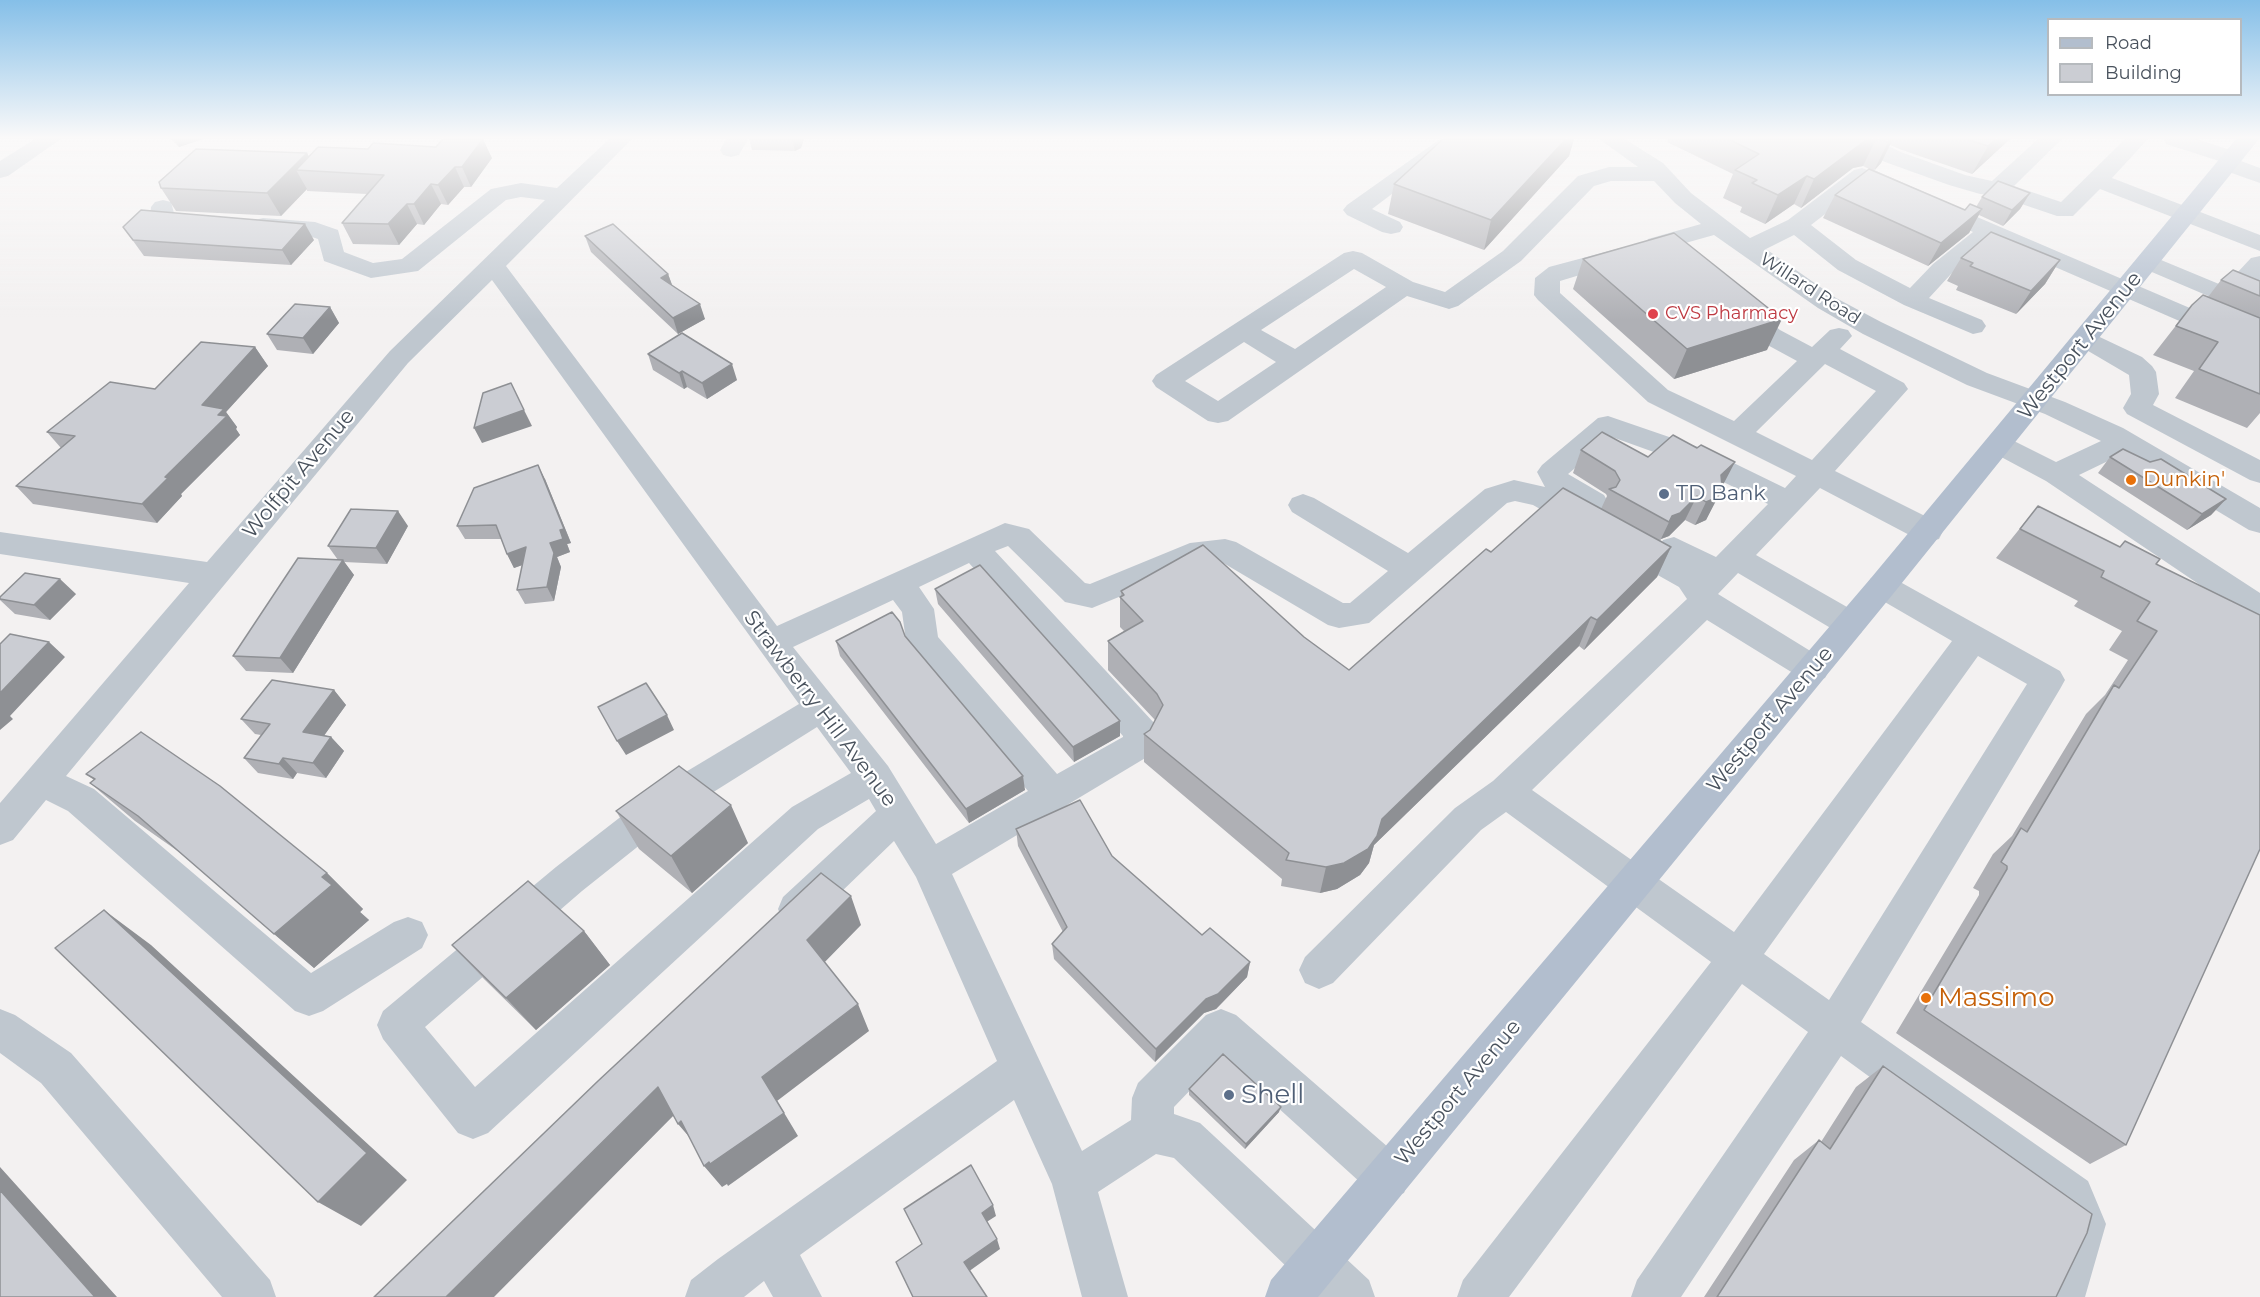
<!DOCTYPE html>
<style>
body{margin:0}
#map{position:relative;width:2260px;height:1297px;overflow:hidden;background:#f3f1f1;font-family:Montserrat,sans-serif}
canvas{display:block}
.legend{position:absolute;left:2047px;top:18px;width:195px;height:78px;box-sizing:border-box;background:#fff;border:2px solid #b6babe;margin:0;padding:8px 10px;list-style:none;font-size:18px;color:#49525d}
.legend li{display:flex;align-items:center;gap:12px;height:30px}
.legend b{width:30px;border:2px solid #b6babe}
</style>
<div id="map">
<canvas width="2260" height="1297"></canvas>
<ul class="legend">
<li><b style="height:8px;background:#b2bece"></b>Road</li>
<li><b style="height:16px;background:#cbcdd3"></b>Building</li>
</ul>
</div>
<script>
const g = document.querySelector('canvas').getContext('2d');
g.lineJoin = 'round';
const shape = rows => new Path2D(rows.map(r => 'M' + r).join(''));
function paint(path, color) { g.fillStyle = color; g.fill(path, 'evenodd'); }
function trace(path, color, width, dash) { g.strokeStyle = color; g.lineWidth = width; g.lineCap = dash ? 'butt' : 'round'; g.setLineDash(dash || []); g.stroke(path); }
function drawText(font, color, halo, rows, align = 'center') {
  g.font = font + ' Montserrat,sans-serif'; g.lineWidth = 4.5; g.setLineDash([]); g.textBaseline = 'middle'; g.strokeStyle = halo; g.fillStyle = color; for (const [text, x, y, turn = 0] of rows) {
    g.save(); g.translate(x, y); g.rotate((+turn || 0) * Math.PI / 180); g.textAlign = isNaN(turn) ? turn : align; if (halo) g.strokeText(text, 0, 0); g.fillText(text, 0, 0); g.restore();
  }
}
paint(shape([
 [35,139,61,139,8,176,0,178,0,161,35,139],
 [609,139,632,139,506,266,777,626,1005,523,1029,529,1085,583,1090,584,1190,543,1225,539,1236,542,1343,603,1350,603,1388,571,1292,512,1288,505,1292,498,1303,494,1314,498,1408,553,1485,489,1514,480,1545,487,1537,472,1542,465,1598,418,1608,416,1707,450,1785,488,1796,476,1648,402,1538,300,1534,295,1535,278,1549,267,1624,247,1633,249,1636,254,1633,259,1560,281,1560,293,1668,390,1734,421,1797,361,1762,342,1730,316,1726,310,1730,304,1739,302,1748,304,1780,330,1812,347,1830,330,1839,328,1848,330,1852,336,1840,349,1904,383,1908,389,1835,471,1939,523,1943,531,1939,539,1928,542,1917,539,1820,488,1756,555,1861,615,1866,624,1861,633,1850,636,1839,633,1738,573,1718,594,1825,660,1830,669,1825,678,1813,682,1801,678,1707,620,1532,790,1734,932,1952,641,1871,594,1866,586,1871,578,1882,574,1893,578,2060,671,2065,680,2060,689,1861,1022,2088,1181,2106,1224,2085,1297,2039,1297,2060,1224,2056,1213,1841,1056,1681,1297,1631,1297,1637,1280,1808,1032,1742,984,1509,1297,1457,1297,1463,1280,1711,962,1506,812,1481,830,1333,983,1319,989,1305,983,1299,970,1305,957,1455,808,1493,781,1687,599,1679,587,1533,505,1515,501,1507,503,1369,623,1339,628,1328,625,1220,561,1204,562,1092,608,1065,602,1008,546,995,551,1155,724,1160,734,1147,757,952,874,1082,1151,1131,1120,1132,1098,1138,1083,1206,1015,1221,1009,1236,1015,1404,1161,1410,1177,1404,1193,1388,1199,1372,1193,1222,1057,1174,1107,1174,1114,1200,1123,1369,1280,1375,1297,1318,1297,1174,1158,1156,1154,1098,1192,1128,1297,1082,1297,1052,1184,1014,1100,800,1255,822,1297,773,1297,764,1281,744,1297,685,1297,691,1280,718,1259,997,1061,916,877,894,841,811,921,797,926,783,921,778,909,783,897,876,811,869,799,818,829,488,1133,473,1139,458,1133,383,1039,377,1025,383,1011,556,867,654,791,799,704,492,280,408,363,66,776,94,789,311,973,394,922,408,917,422,922,428,935,422,948,323,1011,309,1016,295,1011,68,811,46,800,13,840,0,845,0,803,189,583,0,554,0,532,207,562,390,351,545,200,521,197,506,200,418,271,371,278,324,261,318,239,303,234,255,230,251,225,255,220,263,218,315,222,338,230,344,252,373,263,402,259,491,189,521,183,557,188,609,139],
 [1825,364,1876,391,1812,460,1756,432,1825,364],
 [1612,437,1687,464,1768,504,1716,557,1674,537,1663,540,1659,548,1594,512,1604,509,1608,502,1604,495,1568,474,1612,437],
 [969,563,1123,736,1123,737,1057,774,938,637,934,609,919,587,969,563],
 [893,600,902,612,906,641,910,650,1028,791,936,844,888,766,793,647,893,600],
 [1978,656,2027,684,1829,1000,1764,954,1978,656],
 [817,727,851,773,792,807,475,1087,425,1027,582,891,680,813,817,727],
 [726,139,748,139,739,155,731,157,723,155,720,150,726,139],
 [1440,139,1465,139,1372,209,1400,222,1403,227,1400,232,1391,234,1382,232,1347,215,1343,210,1347,205,1440,139],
 [1599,139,1625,139,1663,163,1691,193,1750,238,1788,220,1854,170,1862,168,1879,174,1883,179,1879,184,1864,184,1811,225,1856,260,1910,288,1933,264,1973,232,1927,211,1923,206,1927,201,1935,199,2260,338,2260,356,1993,240,1951,274,1929,298,1982,320,1986,326,1982,332,1973,334,1904,305,1838,270,1794,235,1766,249,1836,298,1881,322,1987,373,2065,402,2123,428,2260,508,2260,533,2249,530,2149,470,2147,473,2137,476,2127,473,2108,461,2079,475,2260,593,2260,621,2249,618,2046,481,1990,451,1986,444,1990,437,2000,434,2056,462,2101,441,2045,414,1967,385,1863,334,1818,308,1714,235,1657,251,1648,249,1645,244,1648,239,1701,224,1675,203,1654,181,1611,181,1594,186,1521,261,1458,306,1449,309,1407,296,1228,421,1218,423,1208,421,1156,387,1152,381,1156,375,1344,253,1353,251,1362,253,1413,282,1445,292,1503,251,1578,176,1609,167,1638,167,1599,139],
 [1354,269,1386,287,1295,349,1261,330,1354,269],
 [1244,342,1276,362,1218,401,1185,381,1244,342],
 [1845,139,1873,139,1901,152,1965,175,1992,181,2038,139,2062,139,2014,186,2061,202,2125,139,2148,139,2112,178,2260,235,2260,251,2100,189,2073,216,2057,216,1995,195,1980,194,1949,185,1885,162,1848,144,1845,139],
 [2163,139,2196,139,2240,153,2243,158,2241,161,2260,168,2260,183,2220,169,2217,164,2219,161,2166,144,2163,139],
 [163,200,171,202,174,213,200,215,208,217,212,222,208,227,200,229,154,225,150,220,151,207,155,202,163,200],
 [2149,255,2260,301,2260,318,2140,267,2137,262,2140,257,2149,255],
 [2260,256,2260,287,2240,279,2236,274,2251,258,2260,256],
 [2087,331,2142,357,2152,366,2156,372,2159,394,2153,405,2260,460,2260,483,2250,480,2127,414,2123,408,2131,394,2129,375,2078,345,2074,339,2078,333,2087,331],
 [0,1009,15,1015,71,1053,270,1280,276,1297,222,1297,41,1083,0,1053,0,1009]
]), '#bfc7cf');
paint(shape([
 [2236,139,2259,139,1893,594,1318,1297,1265,1297,1271,1280,1871,578,2236,139]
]), '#b2bece');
paint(shape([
 [171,139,203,139,179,147],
 [749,139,804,139,801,148,795,151,752,150],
 [1443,139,1574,139,1569,156,1484,250,1388,214,1394,184],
 [1668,139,2010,139,1972,174,1902,150,1890,145,1881,163,1874,170,1965,210,1976,207,1982,197,2030,193,2020,209,2003,226,1979,215,1969,233,1928,266,1823,218,1835,195,1869,169,1863,166,1853,168,1801,208,1794,204,1765,224,1740,212,1742,207,1723,198,1733,174,1667,142],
 [307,153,309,157,492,158,471,187,464,187,448,205,441,204,424,225,417,224,399,245,353,244,342,223,367,194,307,191,307,189,281,216,176,211,161,188],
 [123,227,314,240,291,265,144,256],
 [585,236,668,274,672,285,705,319,678,334,591,252],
 [1961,258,2060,260,2045,284,2016,314,1956,290,1958,286,1947,281],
 [1583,259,1767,350,1674,379,1573,289],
 [2221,280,2260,281,2260,413,2247,428,2175,398,2194,371,2153,355,2192,305,2208,297],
 [330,307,339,323,313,354,277,350,267,334],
 [255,347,268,366,226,412,237,427,236,429,240,435,181,494,182,496,157,523,33,504,16,486,61,448,47,432,155,389],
 [648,354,737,380,707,399,687,387,684,389,653,370],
 [1581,450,1648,457,1723,485,1706,520,1695,525,1685,520,1669,536,1661,539,1660,541,1671,547,1657,577,1584,650,1579,646,1374,845,1369,863,1360,875,1337,889,1320,893,1281,886,1282,879,1144,762,1144,734,1150,730,1155,720,1108,670,1108,641,1124,631,1120,627,1120,597,1121,597,1121,591,1304,637,1349,670,1491,552,1601,509,1607,496,1606,494,1573,473],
 [2110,457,2226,499,2211,515,2187,530,2098,473],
 [545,479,571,543,567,544,570,552,557,557,561,567,554,601,525,604,517,590,522,565,514,568,507,554,501,539,465,539,457,526],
 [2038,506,2120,547,2125,541,2156,564,2260,615,2126,1145,2090,1164,1896,1033,1979,895,1979,891,1973,888,1993,854,2012,836,2086,714,2105,695,2128,660,2109,650,2122,631,2074,606,2078,601,1996,558],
 [408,526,387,564,344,562,354,575,293,673,246,671,233,656,338,560,328,546],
 [935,589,1120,736,1074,762,938,604],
 [76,594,50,620,15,614,0,600,0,597],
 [905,636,1025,790,969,823,840,656,836,641],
 [334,690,346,705,324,735,331,737,344,751,326,778,297,773,293,779,258,773,244,758,261,735,255,734,241,719],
 [86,774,327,873,363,909,360,912,369,920,314,968,179,852,135,821,90,783,94,780],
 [616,811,748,843,692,893,639,849],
 [1016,829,1112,856,1202,935,1250,962,1247,977,1216,1009,1204,1013,1155,1062,1054,959,1052,944,1063,932,1018,846],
 [584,931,610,965,536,1030,484,979,452,945],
 [1883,1066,2056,1297,1704,1297,1794,1160,1819,1140,1821,1142,1856,1087],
 [1189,1089,1279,1112,1245,1149,1189,1095]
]), '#afb0b5');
paint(shape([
 [174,139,203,139,179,147],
 [483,139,492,158,471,187,462,167],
 [792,139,804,139,801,148,795,151],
 [1566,139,1574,139,1569,156,1484,250,1491,220],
 [1872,139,1876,139,1863,166,1853,168,1801,208,1814,179,1866,140],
 [1891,139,1893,139,1881,163,1874,171,1888,142],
 [1996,139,2010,139,1972,174,1988,146],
 [307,153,317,171,296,170,307,189,281,216,267,193],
 [455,167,464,187,448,205,438,185],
 [1807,176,1794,204,1765,224,1778,195],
 [431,184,441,204,424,225,414,204],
 [2030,193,2020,209,2003,226,2012,210],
 [407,204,417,224,399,245,388,224],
 [1982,209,1969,233,1928,266,1941,243],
 [305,224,314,240,291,265,282,250],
 [2060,260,2045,284,2016,314,2031,291],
 [668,274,674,290,661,278],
 [700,304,705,319,678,334,673,318],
 [330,307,339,323,313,354,303,338],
 [1782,319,1767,350,1674,379,1687,349],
 [255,347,268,366,226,412,237,427,236,429,240,435,181,494,182,496,157,523,142,504,165,477,202,405],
 [732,364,737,380,707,399,702,383],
 [682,371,687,387,684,389,679,373],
 [524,410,532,426,482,443,474,428],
 [1735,462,1723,485,1710,498,1721,475],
 [538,465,545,479,571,543,567,544,570,552,557,557,561,567,554,601,547,587,550,543],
 [1697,496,1685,520,1669,536,1661,539,1658,545,1672,516],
 [1718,497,1706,520,1695,525,1706,502],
 [2226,499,2211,515,2187,530,2202,514],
 [398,511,408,526,387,564,376,548],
 [526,547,534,561,514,568,507,554],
 [1671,547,1657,577,1584,650,1597,620],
 [343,560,354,575,293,673,280,658],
 [60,579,76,594,50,620,34,605],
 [1591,617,1579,646,1374,845,1369,863,1360,875,1337,889,1320,893,1326,867,1382,819],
 [49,642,65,657,10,716,13,719,0,730,0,693],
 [334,690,346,705,316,747,303,732],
 [667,715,674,730,626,755,617,741],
 [1120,721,1120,736,1074,762,1073,747],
 [331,737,344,751,326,778,313,763],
 [283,758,297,773,293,779,279,764],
 [1023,776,1025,790,969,823,966,809],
 [731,805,748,843,692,893,671,856],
 [327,873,363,909,360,912,369,920,314,968,274,934,322,877],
 [851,896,861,925,819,968,807,940],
 [104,910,151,945,407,1180,361,1226,318,1202],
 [584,931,610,965,536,1030,506,998],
 [1250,962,1247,977,1216,1009,1204,1013,1155,1062,1156,1049,1206,999],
 [858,1004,869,1031,777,1101,798,1136,728,1186,727,1184,722,1187,704,1166,762,1077],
 [658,1087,678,1111,494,1297,446,1297],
 [1281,1107,1279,1112,1245,1149,1246,1144],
 [681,1121,697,1146,678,1124],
 [0,1167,117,1297,95,1297,0,1190],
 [993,1205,996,1216,985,1223,982,1213],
 [997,1239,1000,1249,968,1272,964,1262]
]), '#8e9094');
const building = shape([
 [443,139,483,139,462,167,455,167,438,185,431,184,414,204,407,204,388,224,342,223,384,175,296,170,318,147,368,149,373,143,436,147,443,139],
 [1443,139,1566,139,1491,220,1394,184,1443,139],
 [1728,139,1872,139,1866,140,1814,179,1807,176,1778,195,1752,183,1757,180,1735,170,1759,154,1728,139],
 [1879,139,1891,139,1888,142,1879,139],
 [1966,139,1996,139,1988,146,1966,139],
 [196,149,307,153,267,193,161,188,159,182,196,149],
 [1869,169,1965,210,1970,204,1982,209,1941,243,1835,195,1869,169],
 [1998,181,2030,193,2012,210,1982,197,1998,181],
 [141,210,305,224,282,250,133,240,123,227,141,210],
 [613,224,668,274,661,278,700,304,673,318,585,236,613,224],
 [1991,232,2060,260,2031,291,1970,266,1973,263,1961,258,1991,232],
 [1674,233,1782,319,1687,349,1583,259,1674,233],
 [2233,270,2260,281,2260,296,2221,280,2233,270],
 [2203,295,2260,318,2260,394,2199,369,2218,342,2176,326,2192,305,2203,295],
 [295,304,330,307,303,338,267,334,295,304],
 [682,333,732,364,702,383,682,371,679,373,648,354,682,333],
 [201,342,255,347,202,405,224,409,218,415,227,416,165,477,168,478,142,504,16,486,75,436,47,432,110,382,155,389,201,342],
 [511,383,524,410,474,428,483,393,511,383],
 [1602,432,1648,457,1673,435,1697,448,1701,445,1735,462,1721,475,1722,487,1718,497,1706,502,1697,496,1680,513,1672,516,1669,522,1609,489,1616,487,1620,480,1615,471,1581,450,1602,432],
 [2123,449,2150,462,2161,459,2226,499,2202,514,2110,457,2123,449],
 [538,465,564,529,560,530,563,539,550,543,554,553,547,587,517,590,526,547,507,554,496,525,457,526,474,488,538,465],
 [1563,488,1671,547,1597,620,1591,617,1382,819,1377,836,1368,849,1344,863,1326,867,1286,860,1289,853,1144,734,1150,730,1163,705,1157,694,1108,641,1143,621,1120,597,1124,595,1121,591,1203,545,1304,637,1349,670,1486,549,1491,552,1563,488],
 [2038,506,2120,547,2125,541,2160,559,2156,564,2260,615,2260,849,2126,1145,1924,1010,2007,869,2007,866,2001,862,2021,828,2027,832,2114,685,2119,688,2157,631,2137,621,2150,602,2101,577,2104,571,2020,529,2038,506],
 [351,509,398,511,376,548,328,546,351,509],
 [298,558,343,560,280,658,233,656,298,558],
 [980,565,1120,721,1073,747,935,589,980,565],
 [25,573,60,579,34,605,0,599,0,597,25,573],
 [892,612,900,622,905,636,1023,776,966,809,836,641,892,612],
 [10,634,49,642,0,693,0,644,10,634],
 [272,680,334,690,303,732,331,737,313,763,283,758,279,764,244,758,270,724,241,719,272,680],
 [646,683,667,715,617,741,598,707,646,683],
 [141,732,220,786,327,873,322,877,332,885,274,934,138,816,90,783,95,779,86,774,141,732],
 [679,766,731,805,671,856,616,811,679,766],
 [1080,800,1112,856,1202,935,1210,928,1250,962,1218,994,1206,999,1156,1049,1052,944,1067,927,1016,829,1080,800],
 [821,873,851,896,807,940,858,1004,762,1077,784,1113,710,1164,709,1162,704,1166,681,1121,678,1124,658,1087,446,1297,374,1297,598,1081,821,873],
 [528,881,584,931,506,998,452,945,528,881],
 [104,910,367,1153,318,1202,55,948,104,910],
 [1223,1054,1281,1107,1246,1144,1189,1089,1223,1054],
 [1883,1066,2092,1214,2087,1233,2056,1297,1717,1297,1819,1140,1830,1149,1883,1066],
 [971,1165,993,1205,982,1213,997,1239,964,1262,987,1297,913,1297,896,1262,922,1244,904,1209,971,1165],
 [0,1190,95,1297,0,1297,0,1190]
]);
paint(building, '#cbcdd3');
trace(building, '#8e9094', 1.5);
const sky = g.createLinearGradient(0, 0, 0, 320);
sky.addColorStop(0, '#85bfe8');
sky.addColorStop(0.43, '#faf9f9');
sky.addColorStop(1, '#faf9f900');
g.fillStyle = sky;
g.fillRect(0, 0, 2260, 320);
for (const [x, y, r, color] of [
 [1653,314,6,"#e0444e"],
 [2131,480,6,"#e8710a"],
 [1664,494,6,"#5c6f8a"],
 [1926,998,6,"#e8710a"],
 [1229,1095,6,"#5c6f8a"]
]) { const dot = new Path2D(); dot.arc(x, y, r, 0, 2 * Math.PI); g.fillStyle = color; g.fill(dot); trace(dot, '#fff', 2); }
drawText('18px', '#49525d', '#fff', [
 ["Willard Road",1810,289,33]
]);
drawText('18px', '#be3a42', '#fff', [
 ["CVS Pharmacy",1665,314]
], 'left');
drawText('21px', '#49525d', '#fff', [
 ["Westport Avenue",2080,346,-51],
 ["Wolfpit Avenue",299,474,-50],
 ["Strawberry Hill Avenue",820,709,53],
 ["Westport Avenue",1770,720,-50],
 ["Westport Avenue",1458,1093,-50]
]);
drawText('21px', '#c56008', '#fff', [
 ["Dunkin'",2143,480]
], 'left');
drawText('21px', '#4e5e75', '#fff', [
 ["TD Bank",1676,494]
], 'left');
drawText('26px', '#c56008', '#fff', [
 ["Massimo",1938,998]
], 'left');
drawText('26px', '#4e5e75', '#fff', [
 ["Shell",1241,1095]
], 'left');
</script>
